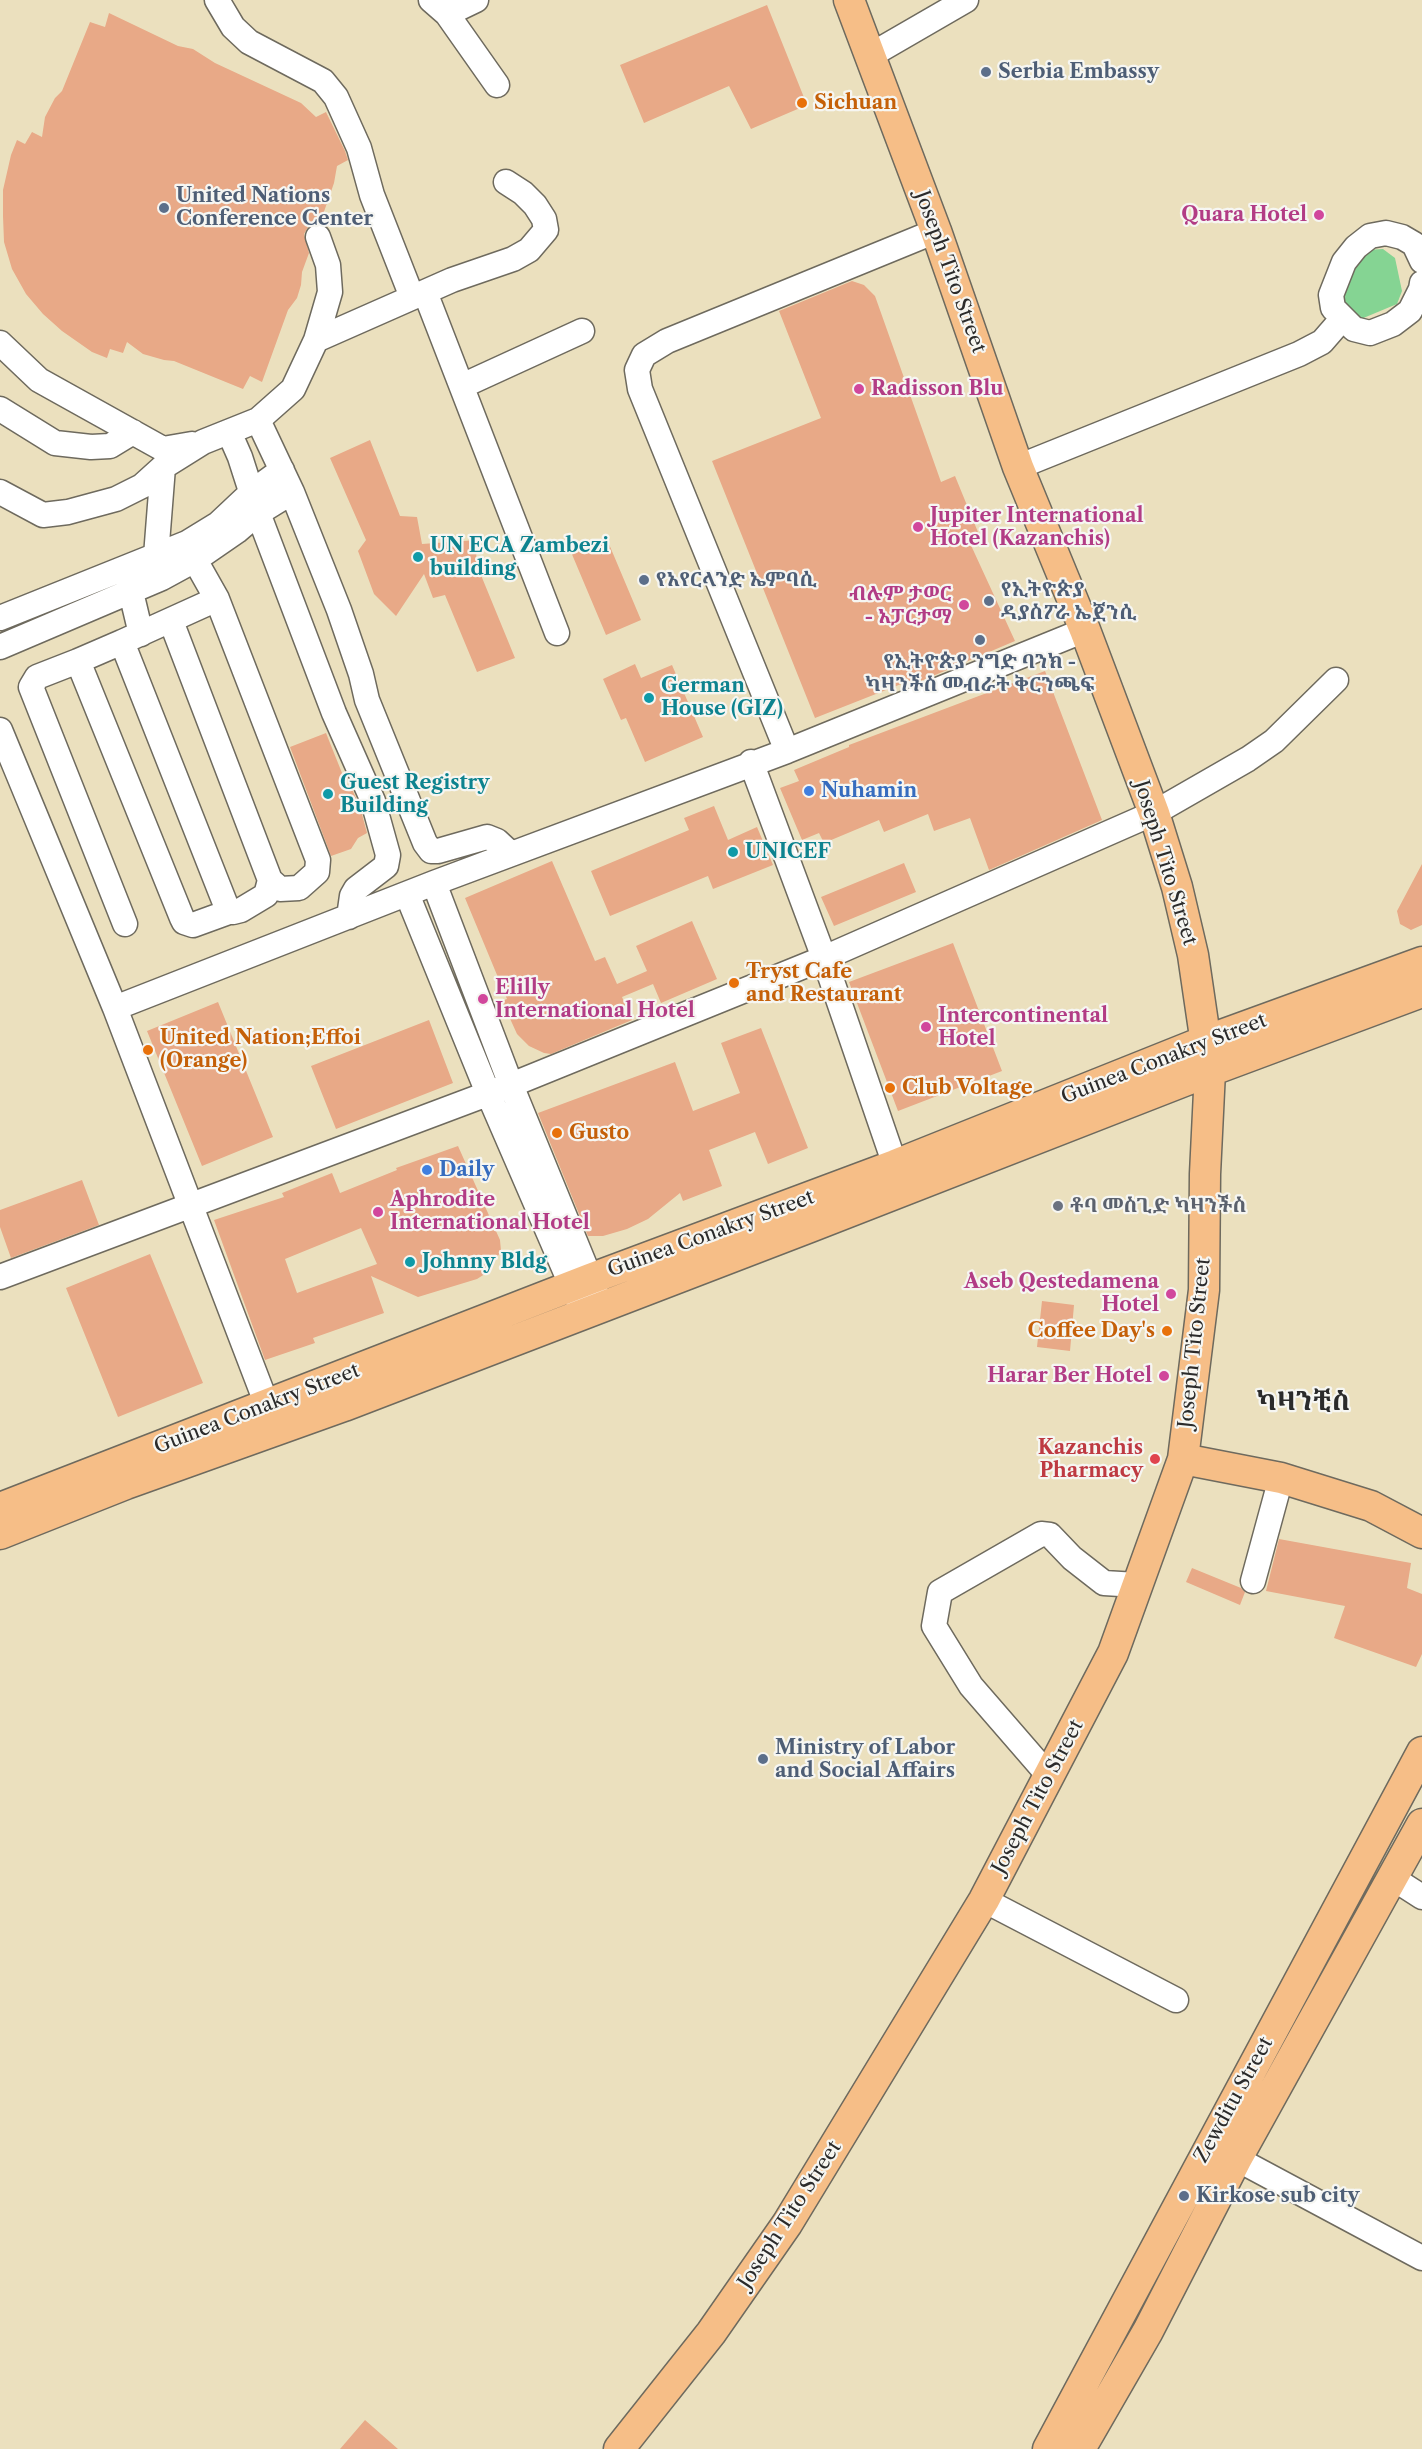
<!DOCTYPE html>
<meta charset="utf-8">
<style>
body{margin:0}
canvas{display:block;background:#ebe0be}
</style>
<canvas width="1422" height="2449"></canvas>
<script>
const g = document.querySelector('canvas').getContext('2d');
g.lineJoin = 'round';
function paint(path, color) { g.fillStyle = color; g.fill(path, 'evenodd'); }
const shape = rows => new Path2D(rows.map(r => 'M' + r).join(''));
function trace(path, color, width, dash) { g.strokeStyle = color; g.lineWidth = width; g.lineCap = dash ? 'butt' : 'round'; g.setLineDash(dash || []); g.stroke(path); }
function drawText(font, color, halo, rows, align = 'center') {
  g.font = font + ' "Libre Caslon Text","Noto Serif Ethiopic",serif'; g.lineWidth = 4.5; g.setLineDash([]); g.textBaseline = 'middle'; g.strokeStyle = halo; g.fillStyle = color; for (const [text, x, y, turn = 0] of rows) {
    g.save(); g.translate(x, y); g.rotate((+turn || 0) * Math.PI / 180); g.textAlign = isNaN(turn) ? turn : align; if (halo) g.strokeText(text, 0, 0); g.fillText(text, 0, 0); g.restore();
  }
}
paint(shape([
 [1383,249,1395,258,1402,291,1397,304,1361,319,1348,313,1342,302,1343,286,1366,250]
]), '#85d493');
paint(shape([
 [767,5,807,105,751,129,729,86,644,123,620,65],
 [109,13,178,46,193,49,215,63,301,103,316,117,326,112,345,151,348,160,337,166,334,183,320,223,308,227,304,234,309,253,302,272,301,285,297,298,288,310,262,382,250,376,243,389,174,361,164,360,143,354,127,342,123,353,110,349,107,358,92,352,62,331,43,314,26,294,12,269,4,242,3,216,3,190,11,155,17,140,25,144,32,132,42,137,45,117,55,98,62,91,90,22,105,27],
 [852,281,864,285,875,296,941,482,955,476,980,537,969,541,1015,641,921,681,919,677,815,718,712,461,821,418,779,311],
 [370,440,400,516,417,517,422,544,477,540,476,563,515,658,477,672,445,595,433,598,424,574,396,616,374,594,358,551,366,540,330,458],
 [606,537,641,620,606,635,571,552],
 [635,664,641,678,672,665,703,737,645,762,626,718,621,720,603,679],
 [1045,671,1102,820,989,870,970,818,934,831,928,814,884,832,879,820,824,843,819,833,802,840,780,788,799,781,794,770,849,747,849,745],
 [326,733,346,783,352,789,360,807,367,833,358,838,351,849,331,856,290,747],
 [714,806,728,840,757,827,773,865,713,889,708,876,610,916,591,871,689,830,684,818],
 [552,861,595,961,605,957,617,984,647,971,636,946,692,921,717,979,661,1003,653,984,622,997,632,1020,551,1054,544,1053,529,1046,517,1034,502,1001,507,999,465,898],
 [904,863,916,892,834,926,821,897],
 [1422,864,1422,925,1411,930,1400,924,1397,911],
 [953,943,1002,1071,898,1111,849,982],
 [218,1002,273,1137,202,1166,147,1031],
 [429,1020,453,1083,336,1129,311,1066],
 [761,1028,808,1148,768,1164,755,1132,709,1150,722,1186,683,1201,680,1193,648,1219,627,1229,603,1236,588,1236,538,1113,675,1062,693,1111,740,1093,721,1043],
 [458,1146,500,1240,501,1251,488,1272,477,1279,418,1297,371,1276,384,1313,313,1338,315,1343,265,1360,214,1220,284,1197,282,1193,332,1173,340,1193,397,1170,396,1168],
 [361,1228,377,1264,297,1293,285,1259],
 [82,1180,99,1225,11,1258,0,1227,0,1210],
 [150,1254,203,1383,118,1417,66,1288],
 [1042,1301,1074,1305,1070,1351,1037,1347],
 [1279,1539,1411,1563,1407,1588,1422,1594,1422,1654,1416,1667,1334,1638,1345,1606,1266,1591],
 [1192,1568,1241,1588,1245,1592,1240,1605,1186,1582],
 [365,2420,398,2449,340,2449]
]), '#e8a987');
const minor = shape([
 [217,0,233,27,249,42,323,81,336,97,359,148,372,195,412,297],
 [431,0,447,14,497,85],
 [447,14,476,0],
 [871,55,966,0],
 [1422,261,1414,244,1402,237,1386,233,1370,236,1356,247,1344,262,1331,295,1333,308,1354,329,1370,333,1393,324,1410,311,1421,289,1422,283],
 [425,292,557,633],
 [316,340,452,280,513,259,529,250,546,230,544,219,535,205,523,193,506,182],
 [0,343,39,380,163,449,192,444],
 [462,386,582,331],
 [0,409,55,443,91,447,110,446,133,432],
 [258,420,292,492,339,610,361,674,367,700,425,843,431,851,438,851,487,837,497,841,511,854],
 [229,432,240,457,258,513,334,713,373,801,388,855,386,866,356,889,352,896,349,917],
 [1018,467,1299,354,1322,342,1342,319],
 [0,492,43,515,68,512,116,499,142,486,163,467,203,442,258,420,293,389,316,340,330,292,328,265,318,237],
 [160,569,156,556,163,467],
 [131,592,141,634],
 [0,618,187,543,218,524,252,492,282,470],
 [171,621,270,880,280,889,299,888,317,872,318,860,217,599,195,560],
 [122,642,227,908,226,913,193,925,184,922,182,918,78,661,122,642],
 [122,642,217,599],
 [0,647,162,578,195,560,237,531,258,513,292,492],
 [78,661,37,677,31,687,125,924],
 [0,730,115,1008,267,1405],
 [787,751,640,389,637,370,644,355,667,341,936,231],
 [751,762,824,958,895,1165],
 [434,883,511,1085,597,1295],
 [407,894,488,1093,579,1303],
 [227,911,233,912,241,910,266,895,270,880],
 [115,1008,434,883,787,751,1085,630],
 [0,1277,511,1085,824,958,1154,813,1248,759,1274,741,1336,680],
 [1253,1581,1281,1478],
 [1049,1776,971,1686,934,1626,940,1592,1041,1534,1050,1535,1072,1558,1104,1583,1137,1585],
 [1394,1879,1422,1897],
 [984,1900,1176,2000],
 [1222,2151,1422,2258]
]);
const major = shape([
 [1183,1459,1281,1478,1371,1506,1422,1533],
 [0,1508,590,1279,895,1165,1205,1041,1422,962],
 [0,1534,126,1484,344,1406,810,1227,1210,1071,1422,992],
 [619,2449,711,2333,787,2224,984,1900,1113,1653,1183,1459,1204,1290,1205,1174,1210,1071,1193,955,1177,887,1154,813,1085,630,1018,467,936,231,849,0],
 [1048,2449,1422,1752],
 [1080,2449,1148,2331,1237,2158,1422,1824]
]);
trace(minor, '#6e6a5e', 27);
trace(major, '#6e6a5e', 33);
trace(minor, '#fff', 24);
trace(major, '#f6be87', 30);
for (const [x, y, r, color] of [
 [986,72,6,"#5c6f8a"],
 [802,103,6,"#e8710a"],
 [164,208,6,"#5c6f8a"],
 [1319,215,6,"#d1479c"],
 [859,389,6,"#d1479c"],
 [918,527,6,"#d1479c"],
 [418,557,6,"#0f9aa8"],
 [644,580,6,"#5c6f8a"],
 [989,601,6,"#5c6f8a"],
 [964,605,6,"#d1479c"],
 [980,640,6,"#5c6f8a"],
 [649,698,6,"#0f9aa8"],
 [809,791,6,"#3f7fe0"],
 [328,794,6,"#0f9aa8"],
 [733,852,6,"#0f9aa8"],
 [734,983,6,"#e8710a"],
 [483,999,6,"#d1479c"],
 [926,1027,6,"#d1479c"],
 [148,1050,6,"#e8710a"],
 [890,1088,6,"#e8710a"],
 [557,1133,6,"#e8710a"],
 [427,1170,6,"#3f7fe0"],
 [1058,1206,6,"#6b7280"],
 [378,1212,6,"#d1479c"],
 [410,1262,6,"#0f9aa8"],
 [1171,1294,6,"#d1479c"],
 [1167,1331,6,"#e8710a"],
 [1164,1376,6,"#d1479c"],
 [1155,1459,6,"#e0444e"],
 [763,1759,6,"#5c6f8a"],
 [1184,2196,6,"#5c6f8a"]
]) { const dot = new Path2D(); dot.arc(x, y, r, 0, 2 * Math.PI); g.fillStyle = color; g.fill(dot); trace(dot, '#f6f6f2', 2); }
drawText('bold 20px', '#4e5e75', '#f6f6f2', [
 ["Serbia Embassy",998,72],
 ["United Nations",176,196],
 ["Conference Center",176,219],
 ["የአየርላንድ ኤምባሲ",656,580],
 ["የኢትዮጵያ",1001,590],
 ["ዳያስፖራ ኤጀንሲ",1001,613],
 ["የኢትዮጵያ ንግድ ባንክ -",980,662,"center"],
 ["ካዛንችስ መብራት ቅርንጫፍ",980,685,"center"],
 ["Ministry of Labor",775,1748],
 ["and Social Affairs",775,1771],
 ["Kirkose sub city",1196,2196]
], 'left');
drawText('bold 20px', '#c56008', '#f6f6f2', [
 ["Sichuan",814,103],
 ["Tryst Cafe",746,972],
 ["and Restaurant",746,995],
 ["United Nation;Effoi",160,1038],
 ["(Orange)",160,1061],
 ["Club Voltage",902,1088],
 ["Gusto",569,1133],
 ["Coffee Day's",1155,1331,"right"]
], 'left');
drawText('bold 20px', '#b23c85', '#f6f6f2', [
 ["Quara Hotel",1307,215,"right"],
 ["Radisson Blu",871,389],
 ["Jupiter International",930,516],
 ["Hotel (Kazanchis)",930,539],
 ["ብሉም ታወር",952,594,"right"],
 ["- አፓርታማ",952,617,"right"],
 ["Elilly",495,988],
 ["International Hotel",495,1011],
 ["Intercontinental",938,1016],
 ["Hotel",938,1039],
 ["Aphrodite",390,1200],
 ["International Hotel",390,1223],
 ["Aseb Qestedamena",1159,1282,"right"],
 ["Hotel",1159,1305,"right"],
 ["Harar Ber Hotel",1152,1376,"right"]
], 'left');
drawText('20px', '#2b2b2b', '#f6f6f2', [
 ["Joseph Tito Street",950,272,70],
 ["Joseph Tito Street",1165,863,73],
 ["Guinea Conakry Street",1164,1059,-21],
 ["Guinea Conakry Street",711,1234,-20],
 ["Joseph Tito Street",1195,1343,-84],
 ["Guinea Conakry Street",257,1409,-21],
 ["Joseph Tito Street",1038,1797,-62],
 ["Zewditu Street",1234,2100,-61],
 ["Joseph Tito Street",790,2215,-57]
]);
drawText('bold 20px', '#0d838f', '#f6f6f2', [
 ["UN ECA Zambezi",430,546],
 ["building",430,569],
 ["German",661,686],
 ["House (GIZ)",661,709],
 ["Guest Registry",340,783],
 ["Building",340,806],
 ["UNICEF",745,852],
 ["Johnny Bldg",422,1262]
], 'left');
drawText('bold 20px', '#366cbe', '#f6f6f2', [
 ["Nuhamin",821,791],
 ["Daily",439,1170]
], 'left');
drawText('bold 20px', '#5b616d', '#f6f6f2', [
 ["ቶባ መስጊድ ካዛንችስ",1070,1206]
], 'left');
drawText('bold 20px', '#be3a42', '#f6f6f2', [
 ["Kazanchis",1143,1448],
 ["Pharmacy",1143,1471]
], 'right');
drawText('bold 26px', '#2b2b2b', '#f6f6f2', [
 ["ካዛንቺስ",1303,1402]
]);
</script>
